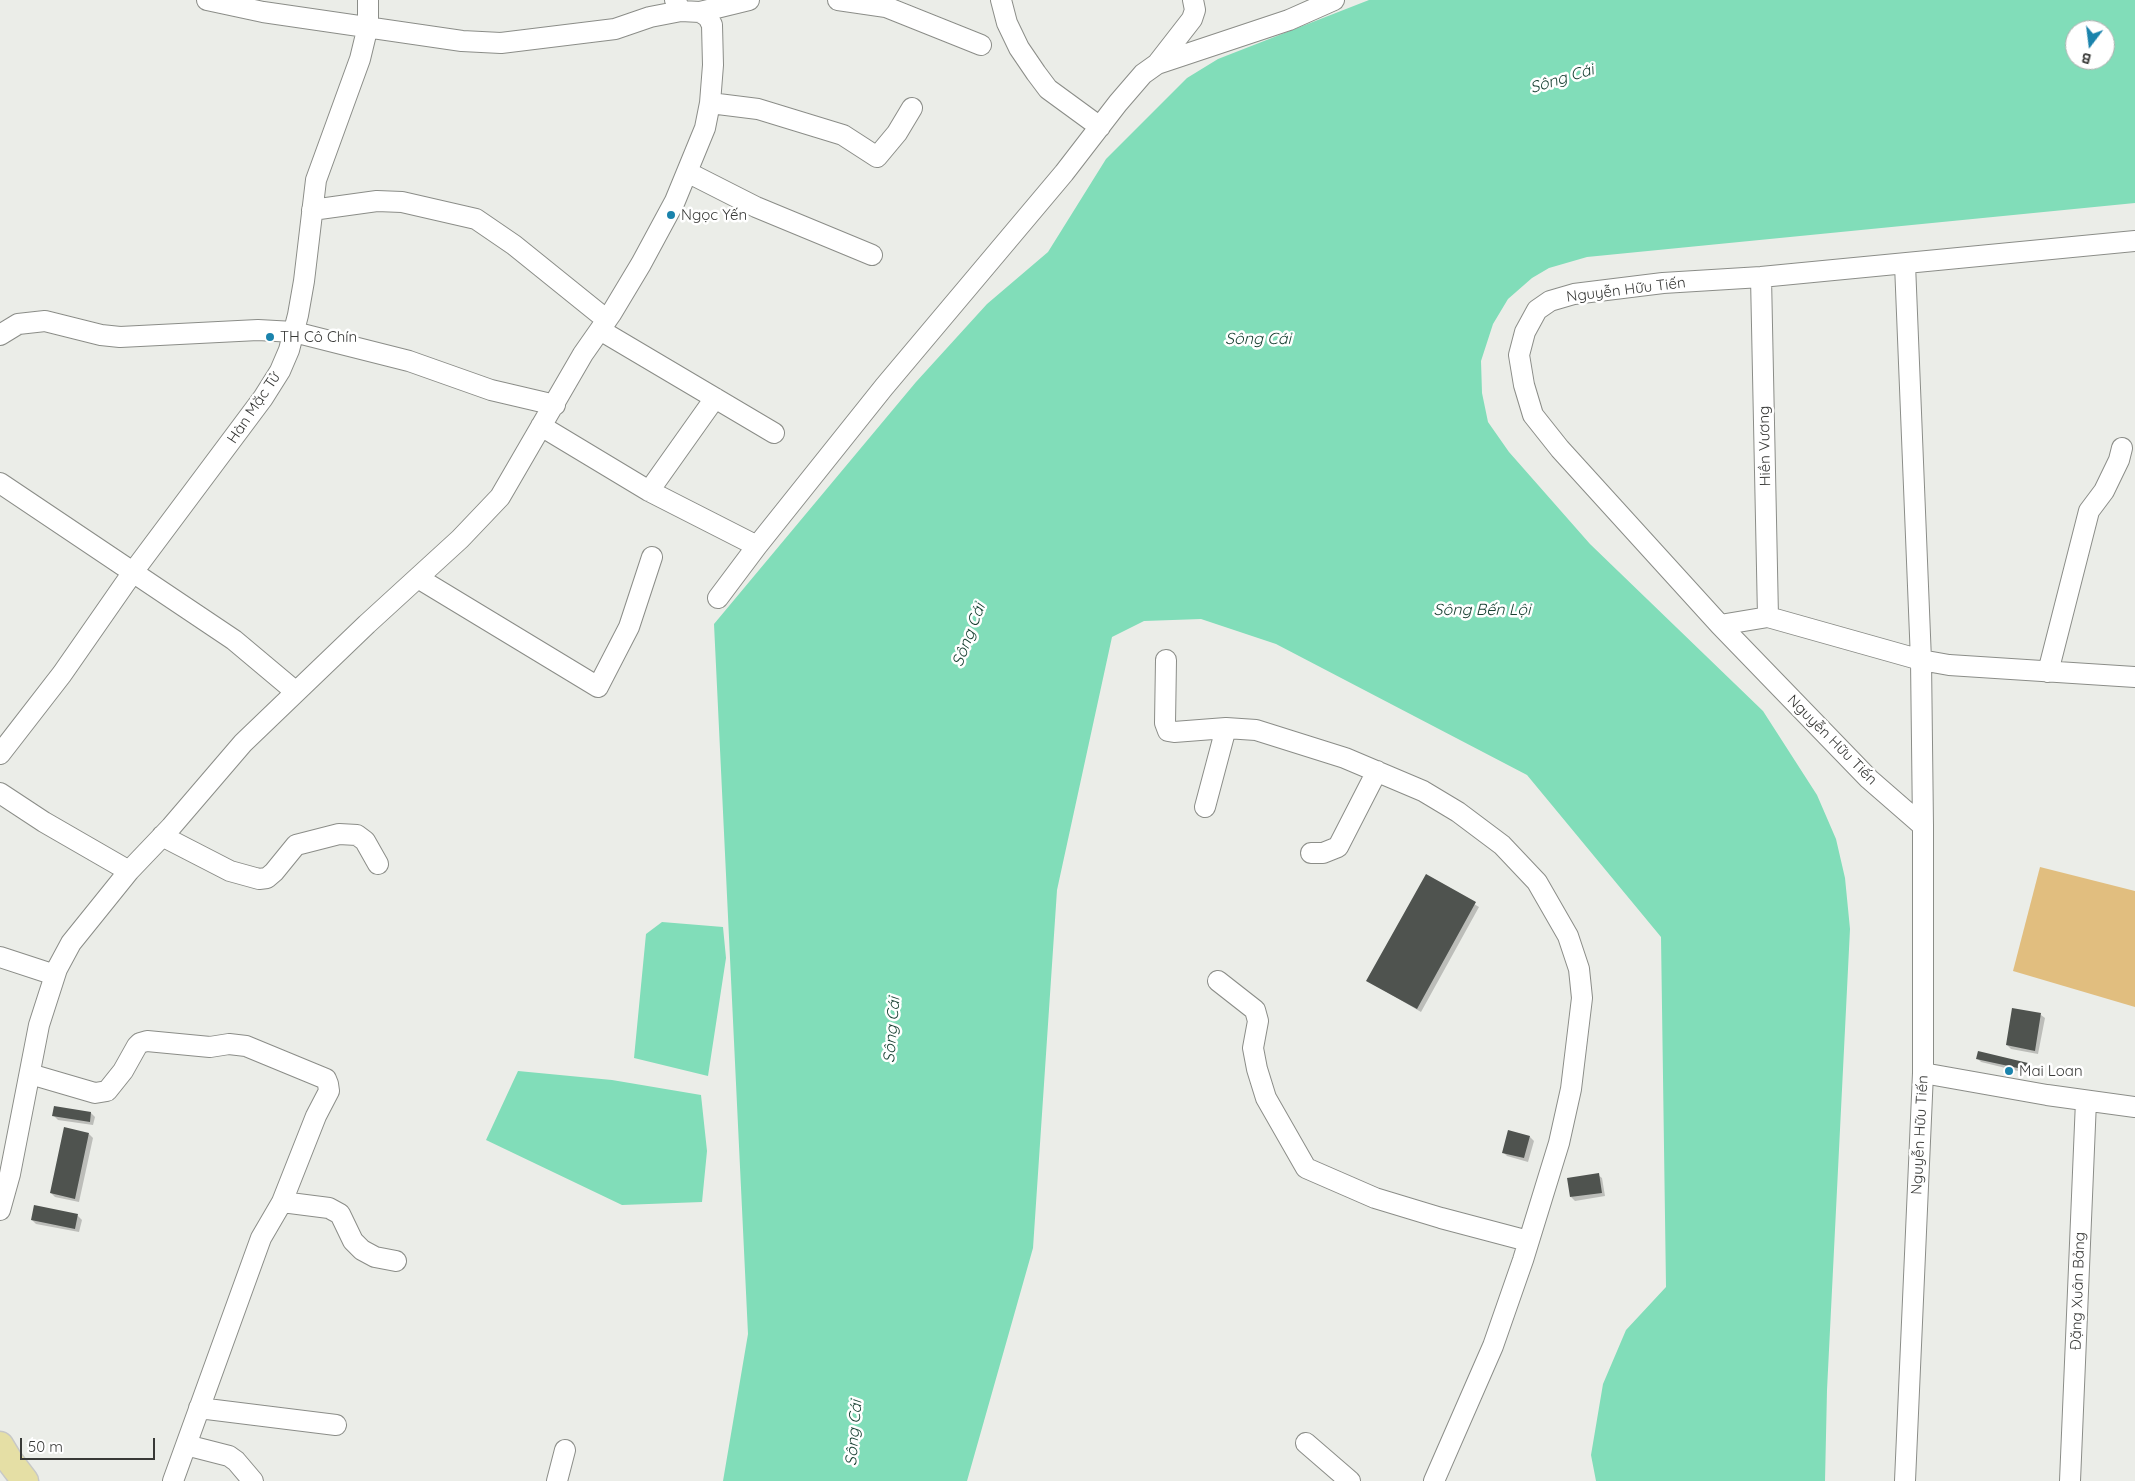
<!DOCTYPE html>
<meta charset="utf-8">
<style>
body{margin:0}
#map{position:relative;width:2135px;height:1481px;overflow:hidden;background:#ebede8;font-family:Quicksand,sans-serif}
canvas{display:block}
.north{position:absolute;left:2065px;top:20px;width:50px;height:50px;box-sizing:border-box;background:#fff;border:1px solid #afb0af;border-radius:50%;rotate:195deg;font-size:14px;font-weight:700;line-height:20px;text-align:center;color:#383937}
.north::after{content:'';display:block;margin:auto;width:18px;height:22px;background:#1a83ac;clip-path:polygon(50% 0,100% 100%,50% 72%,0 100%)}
.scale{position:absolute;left:20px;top:1438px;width:135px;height:22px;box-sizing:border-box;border:2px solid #383937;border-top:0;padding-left:6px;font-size:15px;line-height:18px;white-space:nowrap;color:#383937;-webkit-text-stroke:4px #fff;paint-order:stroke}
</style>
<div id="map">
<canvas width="2135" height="1481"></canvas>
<div class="north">B</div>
<div class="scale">50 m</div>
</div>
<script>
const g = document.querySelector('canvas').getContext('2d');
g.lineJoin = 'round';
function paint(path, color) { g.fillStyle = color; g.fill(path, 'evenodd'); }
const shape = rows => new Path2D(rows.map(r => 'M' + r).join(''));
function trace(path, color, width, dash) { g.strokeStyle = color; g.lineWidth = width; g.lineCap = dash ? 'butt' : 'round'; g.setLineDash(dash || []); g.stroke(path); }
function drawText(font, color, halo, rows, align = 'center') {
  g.font = font + ' Quicksand,sans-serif'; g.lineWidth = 5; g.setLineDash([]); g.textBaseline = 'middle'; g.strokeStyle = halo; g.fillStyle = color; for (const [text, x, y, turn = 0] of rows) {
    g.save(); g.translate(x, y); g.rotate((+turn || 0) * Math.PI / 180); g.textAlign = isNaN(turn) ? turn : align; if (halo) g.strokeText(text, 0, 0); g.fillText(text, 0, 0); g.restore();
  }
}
paint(shape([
 [2040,867,2135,891,2135,1007,2013,971]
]), '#e1be7f');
paint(shape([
 [1369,0,2135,0,2135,203,1587,257,1549,268,1532,278,1508,299,1493,324,1481,361,1482,393,1488,422,1509,452,1590,544,1763,711,1817,795,1836,839,1845,878,1850,929,1827,1390,1825,1481,1596,1481,1591,1455,1603,1384,1626,1330,1666,1287,1661,937,1527,775,1276,644,1201,619,1144,621,1112,637,1057,890,1033,1248,967,1481,723,1481,748,1334,714,624,916,382,987,304,1048,252,1106,159,1187,78,1218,59],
 [2075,30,2105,30,2105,60,2075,60],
 [662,922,723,927,726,958,708,1076,634,1058,646,934],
 [518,1071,612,1080,701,1095,707,1151,702,1202,622,1205,486,1140]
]), '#81ddb9');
paint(shape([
 [1427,876,1479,907,1421,1012,1368,981],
 [2041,1015,2045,1018,2038,1054,2011,1049,2007,1045],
 [1977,1058,2028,1064,2032,1068,2030,1074,1981,1062],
 [91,1113,95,1117,93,1125,58,1120,54,1116],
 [89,1134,93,1138,79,1202,55,1197,51,1193],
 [1530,1137,1534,1141,1528,1162,1507,1156,1503,1152],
 [1598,1175,1602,1178,1605,1196,1575,1201,1571,1197],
 [35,1207,78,1216,82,1220,79,1232,36,1224,32,1220]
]), '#0003');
paint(shape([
 [1426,874,1476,902,1417,1009,1366,981],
 [2012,1008,2041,1013,2035,1051,2006,1045],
 [1978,1051,2028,1063,2027,1070,1976,1059],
 [54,1106,91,1112,90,1122,52,1116],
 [64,1127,89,1133,75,1199,50,1193],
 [1508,1130,1530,1136,1524,1158,1502,1153],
 [1599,1173,1602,1193,1570,1197,1567,1178],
 [34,1205,78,1214,75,1229,31,1220]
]), '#4f534f');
const minor = shape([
 [207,0,263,12,462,41,501,43,615,29,650,17,681,11],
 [838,0,886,7,981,45],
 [1001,0,1007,23,1019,48,1036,73,1048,89,1100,127],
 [700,12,749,0],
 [1157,64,1192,19,1195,10,1193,0],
 [710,103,758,109,843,135,877,157,897,133,912,108],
 [687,172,756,207,872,255],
 [312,210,377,201,402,202,476,219,514,245,607,320],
 [1905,264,1921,660,1923,826],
 [1761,277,1768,617],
 [600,330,774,433],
 [0,335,18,324,45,321,101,335,120,337,258,330,294,332,409,361,491,390,555,405],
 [541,426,649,491,757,546],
 [0,483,234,640,296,692],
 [649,491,715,398],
 [418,578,598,687,629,627,652,557],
 [718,598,757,546,884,387,1064,173,1118,103,1143,74,1157,64,1289,20,1334,0],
 [1720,625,1768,617,1921,660,1949,665,2135,677],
 [1166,660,1165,723,1168,731,1174,732,1226,728,1256,730,1345,758,1423,791,1458,812,1502,845,1537,882,1568,936,1579,969,1582,998,1571,1089,1559,1143,1523,1260,1493,1346,1434,1481],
 [2048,672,2089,511,2104,491,2119,460,2122,448],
 [0,754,62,674,133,572,263,398,280,371,289,350,298,315,304,281,316,180,360,59,368,26,368,0],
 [0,793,44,822,129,871],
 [1205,807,1226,728],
 [162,836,230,871,259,879,267,878,274,872,296,845,339,834,357,835,365,841,378,864],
 [1311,853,1323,853,1338,847,1377,771],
 [0,957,55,975],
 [1218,981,1255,1010,1258,1021,1253,1048,1257,1069,1266,1098,1306,1168,1375,1198,1441,1218,1528,1241],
 [1923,1073,2047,1095,2135,1107],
 [30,1074,95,1093,107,1091,123,1071,137,1046,140,1043,147,1041,210,1047,229,1044,246,1046,326,1079,328,1084,329,1091,316,1116,282,1202,261,1238,173,1481],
 [282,1202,329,1208,340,1214,353,1241,362,1250,375,1257,396,1261],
 [0,1210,10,1174,39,1025,57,969,71,943,129,871,171,827,243,743,367,624,460,539,500,497,583,354,611,314,641,264,675,201,705,128,710,103,713,65,712,25,708,17,700,12,681,11,675,0],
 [199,1408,336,1425],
 [1306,1443,1350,1481],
 [186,1445,229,1456,236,1461,253,1481],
 [557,1481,565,1450],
 [1905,1481,1923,1073,1923,826,1869,779,1720,625,1560,449,1533,415,1524,385,1519,355,1525,332,1537,310,1550,301,1574,294,1663,283,1761,277,2135,241],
 [2070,1481,2086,1101]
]);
const major = shape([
 [0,1445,9,1460,25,1481]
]);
trace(minor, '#8b8d88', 22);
trace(major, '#c7c8c7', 29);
trace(minor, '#fff', 20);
trace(major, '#e5dfa5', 26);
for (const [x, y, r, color] of [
 [671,215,5,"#1a83ac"],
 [270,337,5,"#1a83ac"],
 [2009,1071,5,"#1a83ac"]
]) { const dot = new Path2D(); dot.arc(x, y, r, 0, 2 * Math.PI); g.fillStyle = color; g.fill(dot); trace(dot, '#fff', 2); }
drawText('15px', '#383937', '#fff', [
 ["Ngọc Yến",681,215],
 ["TH Cô Chín",280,337],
 ["Mai Loan",2019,1071]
], 'left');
drawText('15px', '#383937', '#fff', [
 ["Nguyễn Hữu Tiến",1626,290,-7],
 ["Hàn Mặc Tử",254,408,-56],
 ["Hiền Vương",1765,446,-91],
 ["Nguyễn Hữu Tiến",1832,740,45],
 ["Nguyễn Hữu Tiến",1920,1135,-87],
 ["Đặng Xuân Bảng",2078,1291,-88]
]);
drawText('italic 16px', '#194133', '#fff', [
 ["Sông Cái",1562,79,-17],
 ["Sông Cái",1258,339],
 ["Sông Bến Lội",1482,610],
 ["Sông Cái",969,635,-69],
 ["Sông Cái",892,1030,-85],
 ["Sông Cái",854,1433,-85]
]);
</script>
